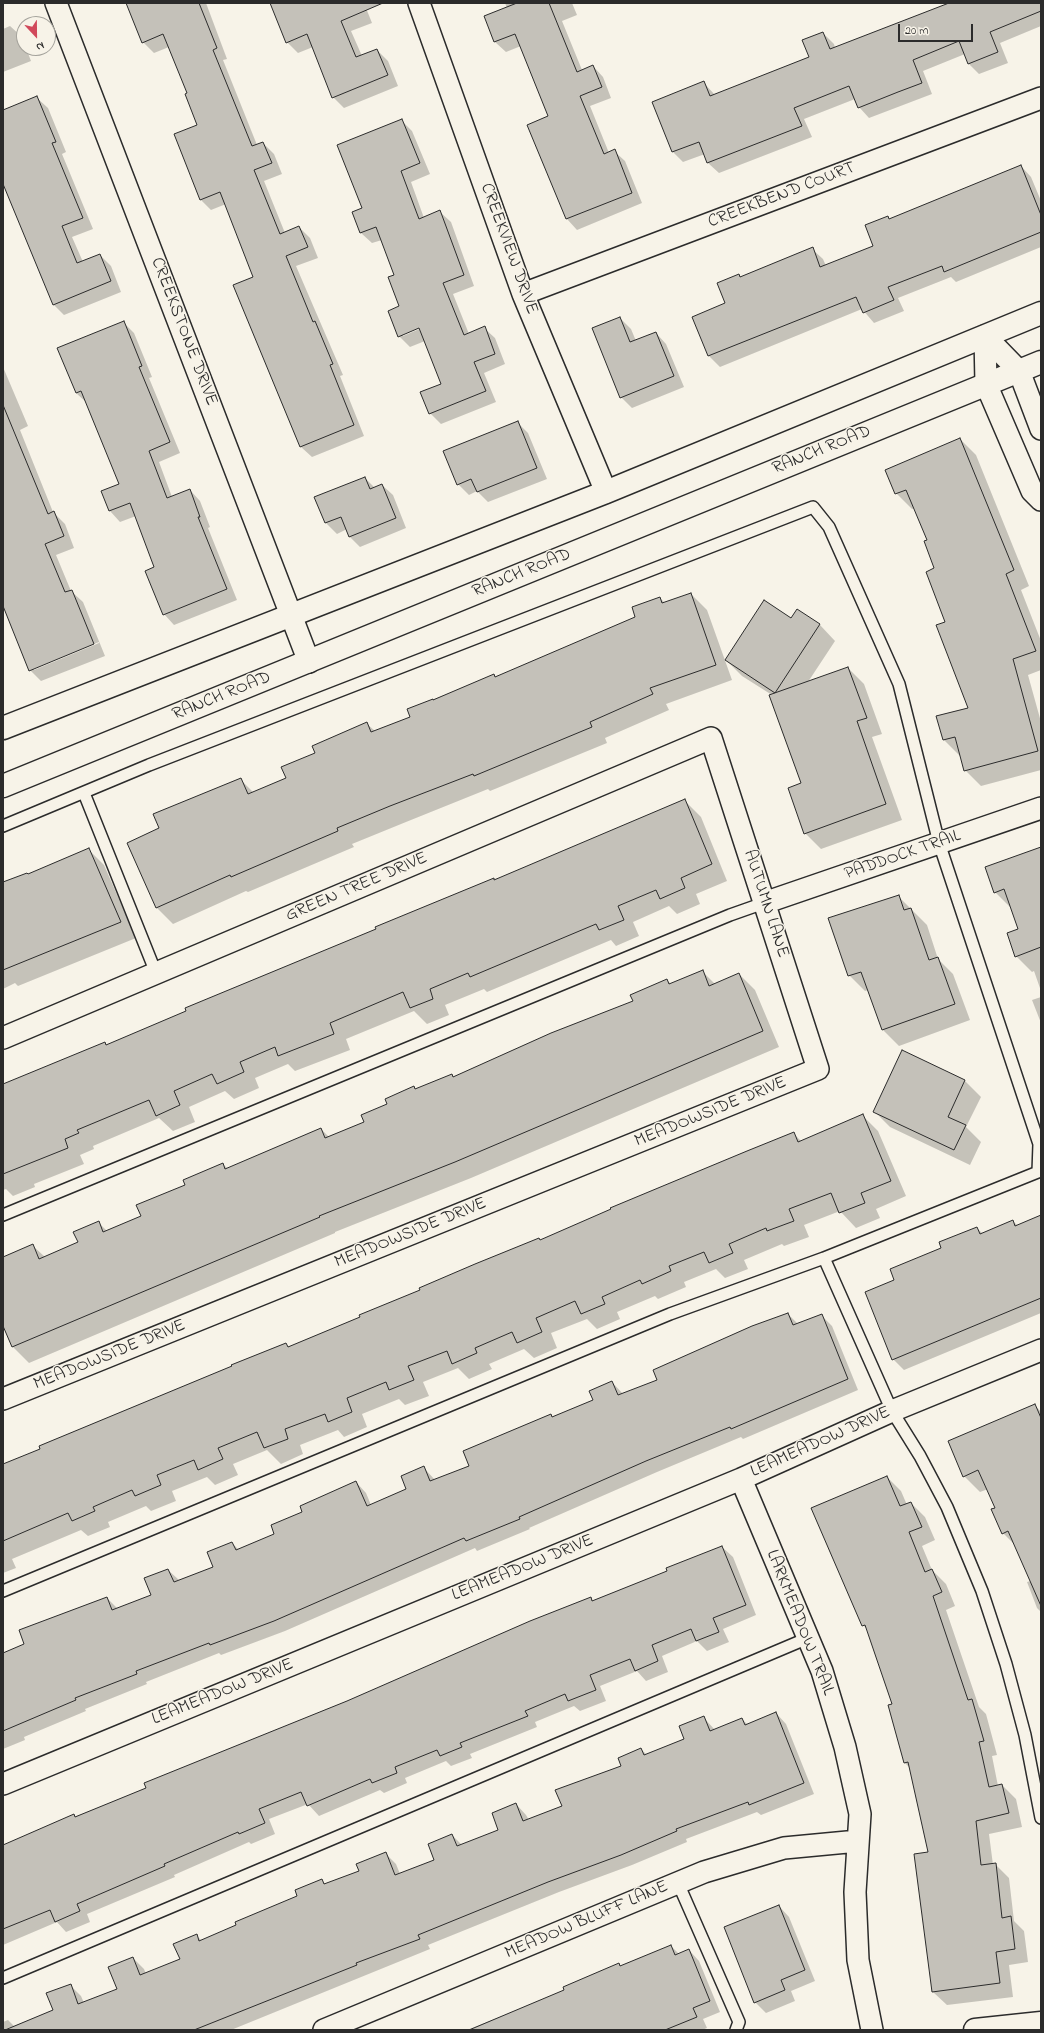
<!DOCTYPE html>
<style>
body{margin:0}
#map{position:relative;width:1044px;height:2033px;overflow:hidden;background:#f7f3e8;font-family:"Indie Flower",sans-serif}
canvas{display:block}
.frame{position:absolute;inset:0;border:4px solid #2b2b2b;pointer-events:none}
.north{position:absolute;left:16px;top:16px;width:40px;height:40px;box-sizing:border-box;background:#f7f3e8;border:1px solid #a5a39c;border-radius:50%;rotate:158deg;font-size:11px;font-weight:700;line-height:16px;text-align:center;color:#2b2b2b}
.north::after{content:'';display:block;margin:auto;width:14px;height:18px;background:#d1495b;clip-path:polygon(50% 0,100% 100%,50% 72%,0 100%)}
.scale{position:absolute;left:898px;top:24px;width:75px;height:18px;box-sizing:border-box;border:2px solid #2b2b2b;border-top:0;padding-left:5px;font-size:12px;line-height:14px;white-space:nowrap;color:#2b2b2b;-webkit-text-stroke:3px #f7f3e8;paint-order:stroke}
</style>
<div id="map">
<canvas width="1044" height="2033"></canvas>
<div class="frame"></div>
<div class="north">N</div>
<div class="scale">20 m</div>
</div>
<script>
const g = document.querySelector('canvas').getContext('2d');
g.lineJoin = 'round';
function paint(path, color) { g.fillStyle = color; g.fill(path, 'evenodd'); }
const shape = rows => new Path2D(rows.map(r => 'M' + r).join(''));
function trace(path, color, width, dash) { g.strokeStyle = color; g.lineWidth = width; g.lineCap = dash ? 'butt' : 'round'; g.setLineDash(dash || []); g.stroke(path); }
function drawText(font, color, halo, rows, align = 'center') {
  g.font = font + ' "Indie Flower",sans-serif'; g.lineWidth = 3; g.setLineDash([]); g.textBaseline = 'middle'; g.strokeStyle = halo; g.fillStyle = color; for (const [text, x, y, turn = 0] of rows) {
    g.save(); g.translate(x, y); g.rotate((+turn || 0) * Math.PI / 180); g.textAlign = isNaN(turn) ? turn : align; if (halo) g.strokeText(text, 0, 0); g.fillText(text, 0, 0); g.restore();
  }
}
paint(shape([
 [127,3,206,3,227,59,223,60,257,145,263,143,274,154,282,174,264,181,285,233,299,227,310,238,318,258,296,266,343,375,340,376,364,436,312,457,301,447,235,286,255,278,226,204,211,210,200,199,199,125,188,94,169,47,154,53,143,42],
 [271,3,364,3,372,23,351,31,362,56,377,50,388,61,398,86,344,108,333,97,313,47,298,53,287,42],
 [505,3,572,3,577,15,562,21,582,70,593,66,603,77,611,98,590,106,609,153,614,151,625,161,642,203,577,230,567,219,529,125,550,117,521,46,506,52,495,42,507,8],
 [952,3,1041,3,1041,26,1000,43,1008,63,979,74,969,64,965,54,923,71,932,94,869,118,859,107,855,99,804,119,812,137,719,173,708,163,705,154,683,162,673,152,653,103,703,82,715,95,810,57,823,33,834,44,835,48],
 [10,26,21,36,24,48,26,48,31,61,3,72,3,29],
 [37,98,48,108,66,152,62,154,93,229,72,237,83,262,100,255,111,266,121,292,64,315,53,304,3,178,3,111],
 [401,120,412,131,430,174,411,182,424,218,440,212,451,222,474,286,453,294,469,334,484,328,495,338,505,364,484,373,496,402,441,424,430,413,442,385,425,341,410,347,399,336,401,307,395,275,382,240,372,243,361,233,353,212,363,208],
 [423,326,424,327,403,336,403,334],
 [1021,166,1031,177,1041,201,1041,247,956,282,951,277,898,298,904,311,874,323,862,309,720,367,709,356,694,317,727,304,739,275,741,277,812,249,823,259,826,266,875,246,887,217,890,220],
 [620,318,631,329,636,341,656,333,666,344,684,387,632,408,621,397],
 [123,322,134,333,152,377,149,378,180,453,159,462,172,497,190,490,200,501,210,527,208,528,237,600,174,625,164,614,155,567,136,516,120,522,110,511,102,491,120,484,87,403,76,393],
 [3,367,28,426,20,430,53,512,65,524,74,548,56,555,71,591,83,602,105,656,41,681,30,670,3,604],
 [99,642,99,643,34,670,34,668],
 [517,422,528,433,547,479,488,502,477,491,469,495,458,484],
 [960,439,976,455,1029,586,1021,590,1041,641,1041,670,1028,675,1041,722,1041,770,981,786,965,770,960,756,944,740,938,717,969,708,947,622,928,540,915,508,912,509,896,493],
 [365,478,375,488,382,485,393,495,406,528,360,547,349,536,347,529,337,534,326,523,316,498],
 [691,594,707,610,732,680,666,704,669,710,605,738,607,743,490,791,488,789,406,822,352,844,354,847,248,892,246,891,173,924,157,908,129,843,161,829,240,779,254,793,287,779,316,754,367,724,375,731,411,717,432,700,494,675,496,678,636,617,660,598,665,603],
 [797,611,820,625,835,641,808,682,848,668,864,684,882,734,872,737,902,820,821,849,805,833,802,784,772,695,742,676,726,660,791,619],
 [685,801,701,817,727,881,696,894,700,904,677,914,669,906,633,922,639,936,616,946,611,940,487,992,484,989,445,1005,449,1015,427,1024,414,1011,346,1039,350,1050,295,1071,288,1064,255,1078,259,1088,234,1099,225,1091,189,1107,195,1122,173,1131,159,1118,93,1146,94,1149,80,1155,84,1164,34,1184,35,1187,13,1196,6,1189,3,1190,3,1085,105,1043,107,1046,493,879,495,881],
 [1041,848,1041,991,1034,971,1032,972,1016,956,1019,930,1011,908,995,892],
 [88,849,104,865,136,938,18,986,15,983,3,989,3,883,28,875],
 [898,896,927,925,938,959,953,974,970,1020,899,1046,883,1030,868,990,865,991,849,975],
 [702,971,715,984,739,974,755,990,779,1047,471,1178,335,1232,335,1233,29,1363,13,1347,3,1324,3,1258,33,1246,45,1257,79,1243,98,1222,107,1231,142,1217,186,1185,223,1164,228,1169,321,1129,329,1137,365,1122,414,1088,416,1090,451,1075,454,1077,634,1001,667,980,671,984],
 [1041,997,1041,1023,1032,1000],
 [965,1081,981,1097,966,1127,981,1142,970,1165,890,1127,874,1111],
 [863,1116,878,1131,906,1196,876,1209,880,1218,856,1228,840,1211,804,1225,809,1237,784,1246,782,1244,744,1260,748,1269,725,1278,716,1269,684,1282,686,1287,658,1299,655,1296,617,1312,620,1319,597,1329,587,1319,551,1333,557,1348,534,1358,524,1349,489,1364,492,1369,469,1379,458,1368,423,1382,429,1396,405,1405,399,1399,362,1414,367,1427,344,1437,338,1430,300,1445,303,1454,281,1464,267,1450,233,1464,238,1475,215,1485,207,1477,172,1491,176,1501,151,1511,146,1506,108,1522,110,1527,88,1536,81,1530,12,1559,16,1568,3,1573,3,1465,41,1449,40,1446,95,1423,286,1344,289,1347,794,1134,802,1142],
 [1041,1216,1041,1313,904,1370,893,1359,895,1280,943,1248,977,1228,983,1234,1013,1221,1018,1226],
 [788,1314,798,1324,821,1315,832,1326,858,1390,743,1439,741,1437,657,1472,529,1528,530,1529,477,1551,475,1548,285,1631,221,1655,219,1653,146,1682,147,1684,85,1709,86,1711,24,1737,25,1740,3,1749,3,1653,26,1644,107,1598,118,1609,152,1595,168,1570,179,1580,214,1567,232,1543,239,1550,276,1535,304,1512,356,1482,366,1493,371,1505,407,1490,424,1468,435,1480,470,1466,553,1418,594,1401,612,1382,623,1394,658,1380],
 [1035,1405,1041,1412,1041,1612,1037,1608,1027,1582,1031,1581,1015,1545,1003,1533,996,1508,988,1489,980,1492,964,1476],
 [887,1477,901,1491,907,1505,911,1503,925,1517,935,1540,922,1546,932,1570,946,1584,955,1606,946,1610,979,1707,986,1714,997,1755,992,1756,998,1786,1002,1785,1016,1799,1022,1827,989,1834,993,1865,995,1864,1009,1878,1014,1921,1024,1931,1028,1962,1009,1965,1013,1997,947,2005,933,1992,929,1853,910,1768,905,1763,889,1705,893,1704,867,1629,863,1625],
 [722,1547,733,1557,756,1615,723,1629,729,1642,707,1651,697,1641,662,1656,668,1672,646,1681,637,1671,600,1686,606,1701,580,1711,574,1706,535,1722,537,1727,470,1754,472,1758,451,1766,446,1761,405,1778,407,1783,384,1793,380,1790,319,1816,308,1804,269,1819,275,1834,251,1844,249,1842,174,1875,175,1877,87,1914,90,1922,66,1932,57,1922,3,1945,3,1846,73,1816,75,1817,147,1788,590,1598,594,1601,668,1571],
 [776,1713,786,1724,814,1794,761,1815,757,1812,686,1839,687,1842,632,1865,559,1892,428,1945,430,1949,231,2030,3,2030,3,2022,8,2020,14,2026,54,2010,70,1985,81,1996,84,2003,118,1989,133,1958,144,1969,146,1974,181,1960,197,1936,202,1941,299,1897,322,1880,326,1885,360,1871,385,1853,396,1864,400,1874,435,1860,452,1835,462,1845,500,1830,516,1804,526,1815,529,1820,563,1807,622,1766,641,1749,647,1755,686,1740,704,1718,715,1730,742,1719,748,1725],
 [779,1906,789,1917,815,1981,791,1991,795,2001,766,2013,755,2002],
 [671,1946,679,1954,689,1950,699,1961,720,2012,703,2019,707,2028,702,2030,467,2030,565,1991,619,1964,621,1966]
]), '#0003');
const building = shape([
 [126,3,199,3,217,48,213,50,252,146,263,142,272,163,254,170,280,234,299,226,308,247,286,256,313,322,315,321,333,364,330,365,354,425,300,447,233,285,253,277,220,192,200,200,174,134,197,125,185,94,187,93,163,34,142,43,126,3],
 [270,3,383,3,341,21,356,57,377,49,388,75,332,98,307,34,286,43,270,3],
 [517,3,549,3,577,72,593,65,602,87,580,96,604,154,615,149,632,193,566,219,527,125,548,116,515,34,494,42,484,16,517,3],
 [949,3,1041,3,1041,11,990,32,998,52,968,64,959,41,913,60,922,83,898,92,858,108,849,86,794,108,802,126,707,163,699,142,672,152,652,102,704,81,710,96,809,57,802,40,823,32,830,49,949,3],
 [37,96,56,142,52,143,83,218,62,226,77,263,100,254,111,281,53,305,3,184,3,110,37,96],
 [402,119,420,163,401,171,419,219,440,210,464,275,443,283,464,335,485,326,495,354,474,362,486,391,429,414,420,392,441,384,419,328,398,337,388,311,399,306,388,277,394,275,376,227,360,233,352,212,362,208,337,145,402,119],
 [1021,165,1041,215,1041,232,944,272,942,266,888,287,894,300,863,313,856,297,708,356,692,317,725,303,717,283,739,274,740,277,813,247,820,267,873,246,865,225,888,216,889,219,1021,165],
 [620,317,630,342,656,332,674,376,620,398,592,328,620,317],
 [124,321,142,366,139,367,170,442,149,451,167,498,190,489,200,517,198,517,227,589,163,615,145,571,154,567,130,503,109,511,101,491,119,484,81,391,76,393,57,348,124,321],
 [3,405,48,514,54,511,64,536,45,544,65,592,72,590,94,644,29,671,3,606,3,405],
 [518,421,537,468,477,492,471,479,457,485,443,451,518,421],
 [960,438,1014,570,1006,574,1036,651,1013,659,1038,751,964,771,955,737,943,740,936,716,968,708,936,625,945,622,926,572,934,568,924,541,927,540,906,490,895,494,885,470,960,438],
 [365,477,370,489,382,484,396,518,349,537,341,517,325,523,314,497,365,477],
 [691,593,716,665,650,688,653,694,590,722,592,727,474,776,473,774,390,806,337,828,338,831,231,877,230,875,156,908,127,843,159,828,153,814,241,778,248,794,286,778,281,767,315,753,312,746,367,722,371,732,410,717,407,709,433,699,433,700,494,674,495,677,635,617,632,607,660,597,662,603,691,593],
 [764,600,791,618,797,609,820,624,775,693,725,660,764,600],
 [848,667,867,718,857,721,886,804,804,834,788,788,801,783,769,695,848,667],
 [685,799,712,864,681,878,685,888,660,899,656,890,618,906,624,920,599,930,596,924,470,977,468,973,430,989,433,999,410,1008,403,992,330,1023,334,1034,278,1056,275,1047,240,1062,244,1072,217,1084,212,1074,174,1091,180,1105,156,1116,149,1100,77,1130,79,1133,65,1139,68,1148,3,1174,3,1084,105,1042,106,1045,186,1011,185,1008,376,929,375,927,494,878,494,880,685,799],
 [1041,847,1041,947,1015,957,1007,933,1018,929,1004,889,994,893,985,867,1041,847],
 [89,848,121,922,3,970,3,882,27,873,28,874,89,848],
 [899,895,904,910,911,908,929,960,938,957,955,1004,882,1030,861,972,848,976,828,918,899,895],
 [703,970,709,986,739,973,763,1031,455,1162,319,1216,320,1217,12,1347,3,1326,3,1257,33,1244,39,1259,78,1242,73,1232,99,1221,103,1232,141,1216,136,1205,185,1185,183,1180,223,1163,225,1169,321,1128,325,1138,364,1122,361,1115,387,1104,385,1099,414,1086,415,1089,452,1074,453,1077,551,1033,633,1001,630,995,667,979,669,984,703,970],
 [902,1050,965,1080,948,1117,966,1125,954,1150,873,1112,902,1050],
 [863,1114,891,1181,861,1193,865,1203,839,1213,831,1193,789,1209,794,1221,767,1231,766,1228,729,1244,733,1253,709,1263,704,1252,669,1266,671,1271,642,1284,640,1280,602,1297,605,1304,581,1314,575,1301,536,1318,542,1332,517,1343,512,1332,475,1348,477,1353,452,1364,447,1351,408,1366,414,1380,389,1390,386,1382,347,1398,352,1412,328,1422,325,1414,285,1429,288,1439,264,1448,257,1432,218,1448,223,1459,198,1470,194,1460,157,1475,161,1485,135,1496,132,1490,93,1507,95,1511,72,1521,68,1513,3,1541,3,1464,40,1449,39,1446,232,1366,231,1365,286,1343,288,1347,360,1317,359,1315,420,1290,419,1288,475,1264,539,1238,540,1240,611,1209,610,1208,747,1151,794,1132,798,1142,863,1114],
 [1041,1215,1041,1298,892,1360,865,1292,894,1280,890,1269,941,1248,939,1242,977,1227,980,1234,1013,1220,1015,1226,1041,1215],
 [788,1313,793,1325,822,1314,848,1379,731,1429,730,1427,646,1461,519,1517,520,1519,466,1541,464,1538,274,1621,210,1645,209,1643,136,1671,137,1674,75,1698,76,1700,3,1731,3,1653,24,1644,19,1630,107,1597,112,1610,151,1595,144,1578,168,1569,174,1582,213,1567,207,1552,232,1542,236,1550,274,1534,271,1525,302,1512,300,1506,356,1481,367,1506,406,1489,401,1476,424,1466,430,1481,469,1466,463,1451,551,1414,552,1417,593,1400,589,1391,612,1381,618,1395,657,1380,653,1370,752,1326,788,1313],
 [1035,1404,1041,1418,1041,1606,1008,1531,1002,1534,991,1509,995,1508,978,1470,963,1477,948,1441,1035,1404],
 [887,1476,900,1506,911,1502,922,1527,909,1532,925,1572,932,1569,942,1592,933,1596,968,1700,972,1699,984,1741,979,1742,989,1787,1002,1784,1009,1813,976,1821,981,1865,996,1863,1002,1918,1011,1916,1015,1949,996,1952,1000,1983,932,1992,914,1854,928,1852,908,1762,904,1763,888,1705,892,1704,865,1625,862,1626,811,1508,887,1476],
 [722,1546,746,1605,713,1618,719,1632,696,1641,691,1629,652,1645,658,1661,635,1671,630,1659,590,1675,596,1690,568,1701,565,1694,525,1711,528,1716,460,1743,462,1747,440,1756,437,1750,395,1767,397,1773,372,1783,370,1779,307,1806,301,1792,259,1809,265,1823,239,1834,238,1832,164,1864,165,1866,77,1904,80,1911,55,1922,50,1910,3,1929,3,1845,74,1814,75,1817,146,1788,144,1783,347,1701,530,1621,591,1597,592,1601,667,1571,666,1568,722,1546],
 [776,1712,804,1783,749,1805,748,1802,676,1829,677,1831,621,1855,548,1882,418,1935,420,1939,356,1963,357,1965,194,2030,5,2030,53,2010,46,1993,71,1984,78,2004,117,1989,108,1967,133,1957,140,1975,180,1959,173,1944,197,1934,199,1941,236,1925,235,1922,297,1896,295,1890,322,1879,324,1884,359,1871,356,1864,386,1852,395,1875,434,1860,428,1844,452,1834,457,1846,498,1830,492,1813,516,1803,523,1821,562,1806,555,1790,621,1766,618,1758,641,1748,644,1755,684,1739,679,1726,704,1716,710,1731,742,1718,745,1725,776,1712],
 [779,1905,805,1970,781,1980,785,1990,754,2003,724,1927,779,1905],
 [671,1945,675,1955,689,1949,710,2001,693,2008,697,2017,665,2030,469,2030,564,1990,563,1987,619,1963,620,1966,671,1945]
]);
paint(building, '#c4c1b9');
trace(building, '#2b2b2b', 1);
const service = shape([
 [84,793,156,973],
 [3,826,149,765,813,507,829,527,899,684,939,843,1039,1144,1038,1172,824,1258,670,1314,3,1591],
 [3,1215,730,915,764,903],
 [824,1258,892,1411,920,1456,947,1507,982,1591,1006,1664,1025,1735,1041,1818],
 [678,1883,739,2022,736,2030],
 [3,1978,808,1638]
]);
const minor = shape([
 [56,3,309,662],
 [419,3,523,294,606,492],
 [523,294,1041,98],
 [1041,429,1019,371,985,336,986,384,1032,491,1041,500],
 [764,903,1041,808],
 [3,1038,711,738,818,1069,3,1399],
 [741,1479,822,1671,845,1747,860,1814,855,1892,858,1960,872,2030],
 [3,1784,741,1479,892,1411,1041,1350],
 [324,2030,704,1872,784,1848,858,1841]
]);
const tertiary = shape([
 [975,2030,1041,2023]
]);
const secondary = shape([
 [3,728,606,492,1041,313],
 [3,786,1041,362]
]);
trace(service, '#2b2b2b', 14);
trace(minor, '#2b2b2b', 24);
trace(tertiary, '#2b2b2b', 25);
trace(secondary, '#2b2b2b', 25);
trace(service, '#f7f3e8', 11);
trace(minor, '#f7f3e8', 21);
trace(tertiary, '#f7f3e8', 22);
trace(secondary, '#f7f3e8', 22);
drawText('18px', '#2b2b2b', '#f7f3e8', [
 ["CREEKBEND COURT",782,196,-21],
 ["CREEKVIEW DRIVE",508,249,70],
 ["CREEKSTONE DRIVE",183,332,69],
 ["RANCH ROAD",822,451,-22],
 ["RANCH ROAD",522,574,-22],
 ["RANCH ROAD",222,697,-22],
 ["PADDOCK TRAIL",903,856,-19],
 ["GREEN TREE DRIVE",357,888,-23],
 ["AUTUMN LANE",765,904,72],
 ["MEADOWSIDE DRIVE",711,1113,-22],
 ["MEADOWSIDE DRIVE",411,1234,-22],
 ["MEADOWSIDE DRIVE",110,1356,-22],
 ["LEAMEADOW DRIVE",821,1443,-24],
 ["LEAMEADOW DRIVE",523,1569,-22],
 ["LARKMEADOW TRAIL",799,1623,68],
 ["LEAMEADOW DRIVE",223,1693,-22],
 ["MEADOW BLUFF LANE",587,1921,-23]
]);
</script>
